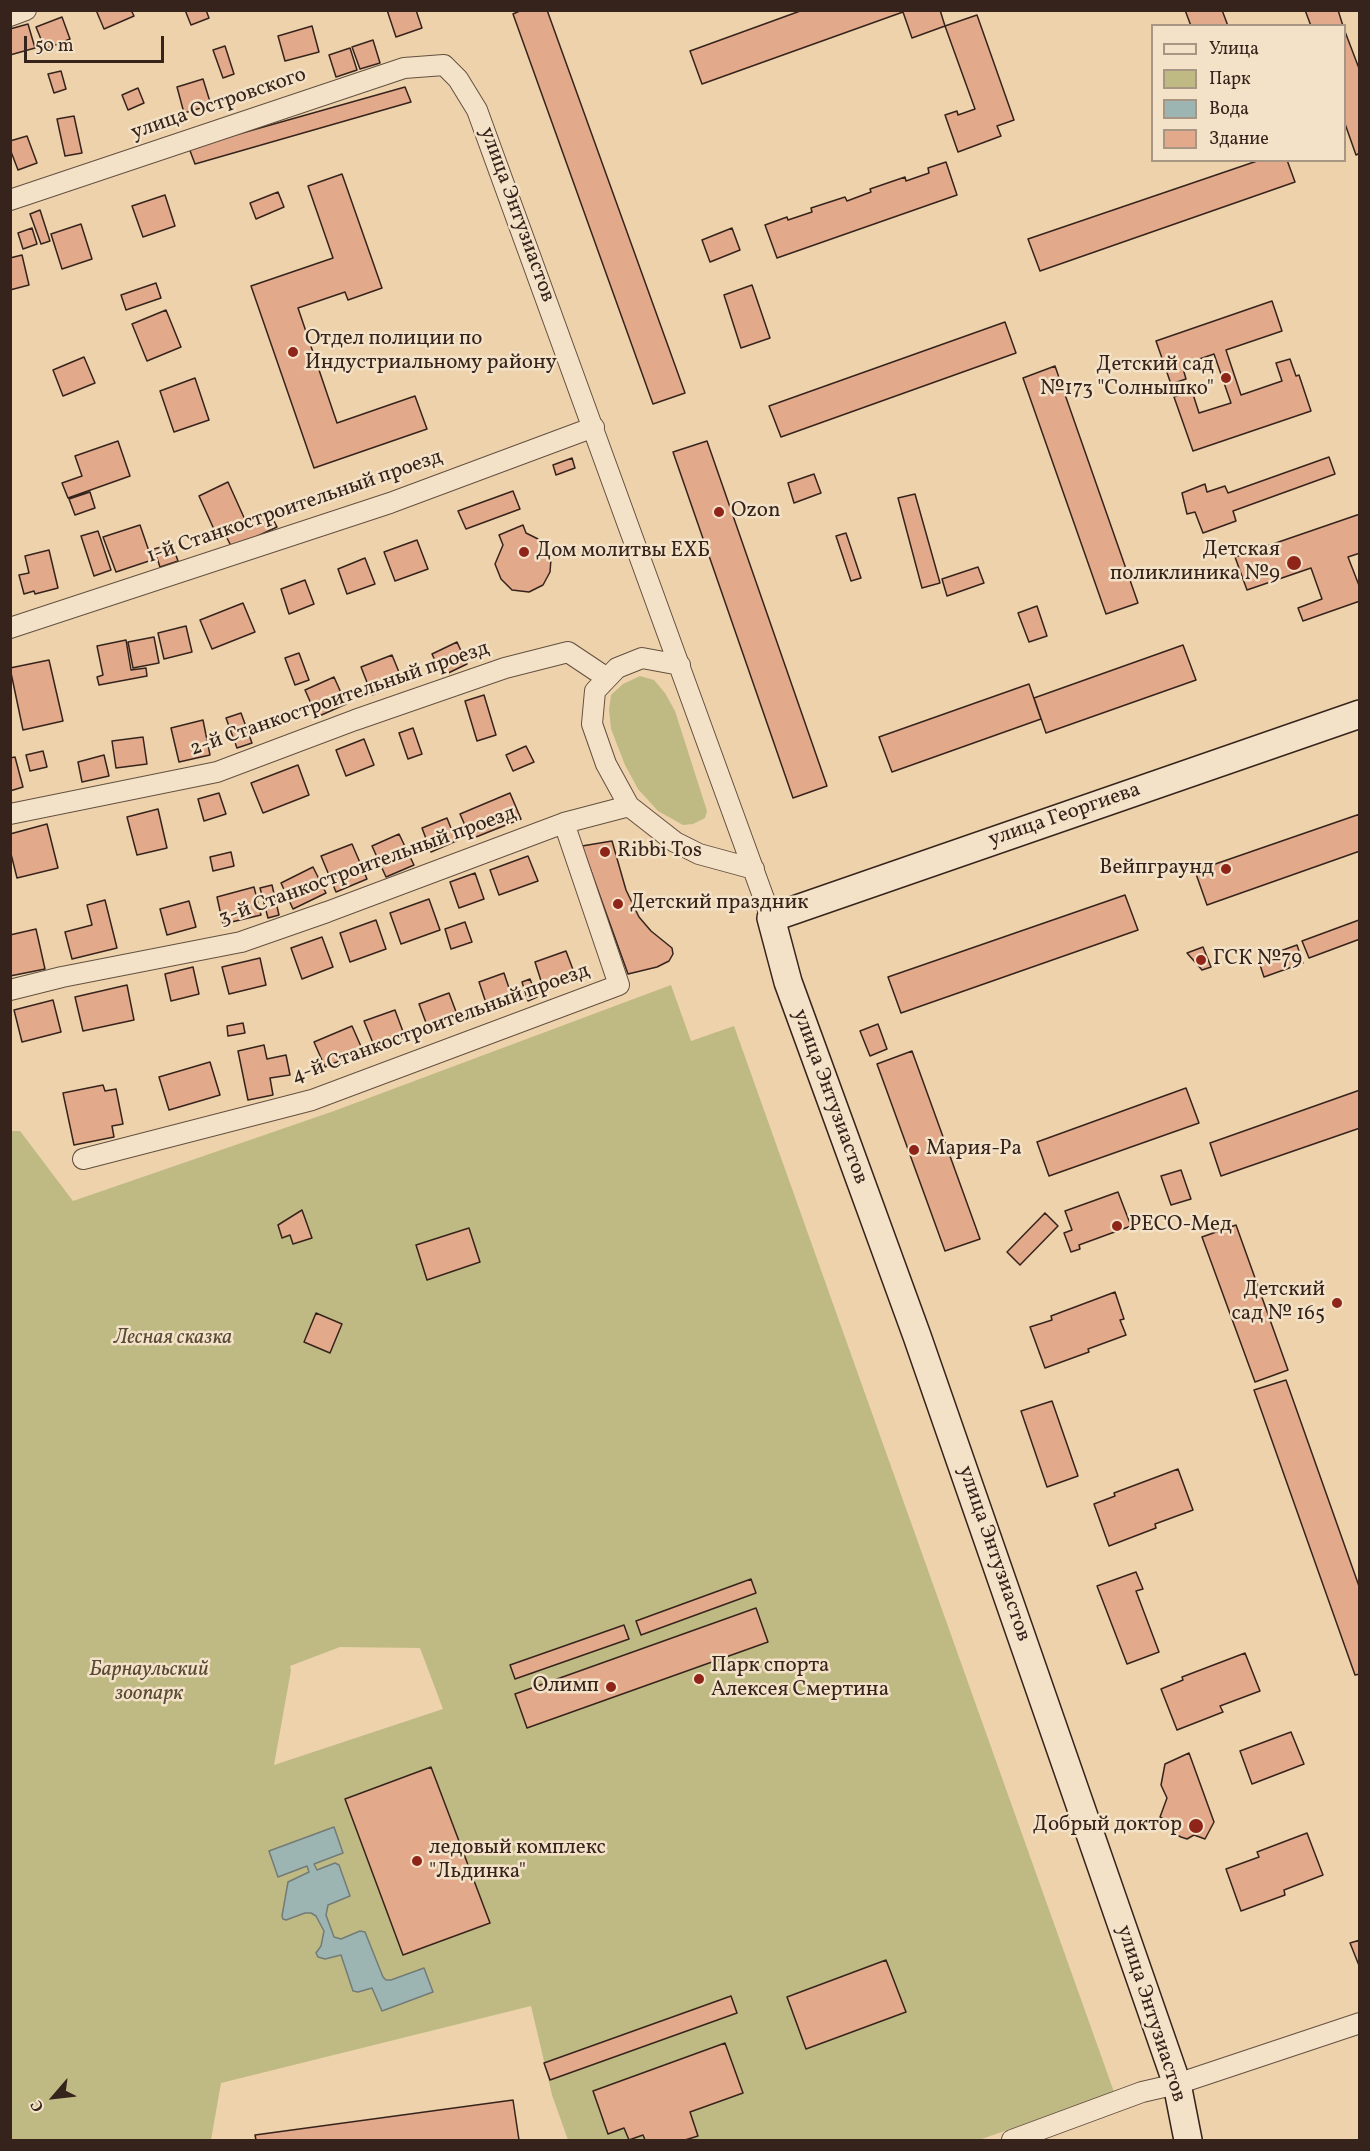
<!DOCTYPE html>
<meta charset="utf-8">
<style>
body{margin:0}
#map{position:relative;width:1370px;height:2151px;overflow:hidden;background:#edd2ab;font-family:Vollkorn,serif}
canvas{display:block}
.frame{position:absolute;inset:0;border:12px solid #36241c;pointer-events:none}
.legend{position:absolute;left:1151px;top:24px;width:195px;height:138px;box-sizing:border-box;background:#f3e2c8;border:2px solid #a79683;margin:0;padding:8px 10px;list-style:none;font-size:18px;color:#36241c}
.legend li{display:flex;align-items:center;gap:12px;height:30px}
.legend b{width:30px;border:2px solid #a79683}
.north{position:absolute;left:24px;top:2067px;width:60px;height:60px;-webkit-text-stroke:4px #f3e2c8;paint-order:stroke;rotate:242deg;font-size:16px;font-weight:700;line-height:24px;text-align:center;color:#36241c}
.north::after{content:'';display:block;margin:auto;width:21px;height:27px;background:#36241c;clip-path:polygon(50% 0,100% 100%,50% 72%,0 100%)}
.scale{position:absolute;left:24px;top:36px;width:140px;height:27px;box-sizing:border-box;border:3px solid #36241c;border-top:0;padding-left:8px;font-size:18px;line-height:21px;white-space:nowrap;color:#36241c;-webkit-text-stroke:4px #f3e2c8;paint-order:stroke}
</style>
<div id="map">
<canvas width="1370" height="2151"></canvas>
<div class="frame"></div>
<ul class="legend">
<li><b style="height:8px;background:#f3e2c8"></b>Улица</li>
<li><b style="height:16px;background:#bfba84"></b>Парк</li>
<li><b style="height:16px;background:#9cb5b3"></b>Вода</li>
<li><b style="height:16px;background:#e3a98b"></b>Здание</li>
</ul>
<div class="north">С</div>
<div class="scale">50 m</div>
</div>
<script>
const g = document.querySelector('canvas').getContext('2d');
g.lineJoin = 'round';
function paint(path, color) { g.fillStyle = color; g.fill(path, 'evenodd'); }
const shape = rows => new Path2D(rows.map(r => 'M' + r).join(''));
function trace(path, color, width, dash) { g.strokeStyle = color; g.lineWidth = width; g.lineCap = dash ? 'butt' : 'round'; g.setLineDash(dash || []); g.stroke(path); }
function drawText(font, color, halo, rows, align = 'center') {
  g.font = font + ' Vollkorn,serif'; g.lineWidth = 5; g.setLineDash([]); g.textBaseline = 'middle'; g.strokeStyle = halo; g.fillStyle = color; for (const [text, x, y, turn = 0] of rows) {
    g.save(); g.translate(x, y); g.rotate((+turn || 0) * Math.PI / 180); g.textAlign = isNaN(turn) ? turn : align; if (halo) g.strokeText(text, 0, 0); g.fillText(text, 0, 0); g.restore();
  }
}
paint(shape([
 [640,676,654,680,665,693,675,711,707,811,705,818,693,824,683,825,658,811,638,789,625,765,611,729,609,710,611,695,623,684],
 [671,985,691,1041,734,1026,1114,2092,979,2140,568,2140,552,2095,531,2006,221,2083,211,2140,11,2140,10,1131,20,1131,73,1201,334,1111],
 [340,1647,420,1648,443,1709,274,1765,291,1670,290,1666]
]), '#bfba84');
const water = shape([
 [334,1827,343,1853,314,1864,317,1870,335,1863,339,1865,350,1896,328,1905,326,1915,334,1937,341,1939,360,1931,365,1932,383,1977,386,1980,391,1980,424,1968,433,1992,382,2011,372,1988,358,1992,353,1991,341,1955,325,1959,318,1957,316,1953,321,1946,324,1931,316,1916,311,1913,305,1913,286,1920,283,1919,282,1916,288,1882,309,1872,307,1866,278,1877,269,1851,334,1827]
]);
paint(water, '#9cb5b3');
trace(water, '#737b77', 1.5);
const building = shape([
 [96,10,131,10,134,16,104,29,96,10],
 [185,10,206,10,209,18,191,25,185,10],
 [387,10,416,10,422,28,396,37,387,10],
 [522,10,547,10,685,393,653,404,513,14,522,10],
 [803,10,940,10,945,26,912,38,903,12,702,84,690,51,803,10],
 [1185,10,1222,10,1228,26,1191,26,1185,10],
 [1305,10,1338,10,1343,26,1311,26,1305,10],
 [977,15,1014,120,997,126,1001,136,958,152,945,115,957,111,958,115,975,109,945,26,977,15],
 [62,17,70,39,45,49,36,27,62,17],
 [28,24,35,48,10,55,10,29,28,24],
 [312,26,319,52,285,61,278,36,312,26],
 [1344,29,1360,71,1360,153,1356,155,1344,121,1344,29],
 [373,40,380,63,360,69,352,47,373,40],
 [225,46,234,74,223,78,213,50,225,46],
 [350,48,357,70,336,77,329,55,350,48],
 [61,71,66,89,54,93,48,74,61,71],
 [203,79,211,105,184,113,177,87,203,79],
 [405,87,411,102,195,164,189,148,405,87],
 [138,88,144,103,128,110,122,95,138,88],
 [74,116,82,153,65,156,57,119,74,116],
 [27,136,37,163,18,170,10,149,10,141,27,136],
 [1260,160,1287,160,1295,182,1040,271,1028,239,1260,160],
 [946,162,957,195,777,258,765,225,787,217,788,220,812,212,811,208,845,197,847,201,871,192,870,189,905,177,906,181,929,173,928,168,946,162],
 [342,174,382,288,348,300,345,292,298,308,337,423,415,396,427,429,314,468,251,286,333,258,308,186,342,174],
 [278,192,284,207,256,219,250,203,278,192],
 [165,195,175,226,143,237,132,206,165,195],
 [40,210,50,241,41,244,30,214,40,210],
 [81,224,92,259,62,269,51,234,81,224],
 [32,228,37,244,23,249,18,233,32,228],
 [732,228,740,250,710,262,702,240,732,228],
 [22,255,29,285,10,290,10,258,22,255],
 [156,283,161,298,126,310,121,295,156,283],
 [752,285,770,338,741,348,724,295,752,285],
 [1272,301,1282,331,1226,350,1241,395,1282,381,1276,363,1290,359,1296,376,1299,375,1311,411,1193,451,1174,397,1192,391,1199,413,1231,403,1214,354,1182,365,1186,379,1171,384,1156,341,1272,301],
 [166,310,181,347,147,361,132,324,166,310],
 [1005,322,1016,353,781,437,769,406,1005,322],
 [84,357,95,383,63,396,53,370,84,357],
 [1055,366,1138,603,1106,614,1023,378,1055,366],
 [195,378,209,420,174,432,160,391,195,378],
 [118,441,130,476,68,498,62,483,82,476,75,456,118,441],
 [707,441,827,786,793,798,673,452,707,441],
 [1329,457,1335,474,1233,511,1236,521,1203,533,1195,512,1187,514,1182,493,1205,484,1207,492,1225,486,1228,493,1329,457],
 [572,458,575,468,556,475,553,465,572,458],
 [814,474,821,493,794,503,788,483,814,474],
 [228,482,246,522,217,536,199,496,228,482],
 [513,491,520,509,466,529,458,511,513,491],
 [90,492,95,508,75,515,69,499,90,492],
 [915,494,940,583,922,588,898,498,915,494],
 [270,513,277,527,232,548,225,534,270,513],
 [1360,514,1360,553,1348,557,1360,588,1360,601,1303,621,1298,608,1322,599,1311,568,1247,590,1235,557,1360,514],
 [140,525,152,560,116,572,103,537,140,525],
 [523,525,526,533,544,542,551,559,550,572,543,585,529,592,512,590,501,579,495,564,503,545,499,535,523,525],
 [98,531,111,570,94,576,81,536,98,531],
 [846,533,861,578,851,581,836,536,846,533],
 [417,540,428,569,395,581,384,552,417,540],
 [172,544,178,561,160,567,154,549,172,544],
 [49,550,58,588,35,594,34,591,24,594,19,575,29,573,25,556,49,550],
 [365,558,375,584,347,594,338,569,365,558],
 [978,567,984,583,947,596,942,579,978,567],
 [305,580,314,604,289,614,281,589,305,580],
 [243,603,255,632,212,649,200,620,243,603],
 [1037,606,1047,636,1029,642,1018,613,1037,606],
 [186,626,192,652,164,659,158,633,186,626],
 [154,637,159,663,133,668,128,642,154,637],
 [126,640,131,670,146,668,147,676,99,685,97,677,103,675,97,646,126,640],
 [457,642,467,664,442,676,432,654,457,642],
 [1183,645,1196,680,1046,733,1034,698,1183,645],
 [299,653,309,680,295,685,285,658,299,653],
 [392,655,403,682,372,695,361,667,392,655],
 [49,660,63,721,23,730,10,668,49,660],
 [334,677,346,704,317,717,305,690,334,677],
 [1029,684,1041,719,892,772,879,737,1029,684],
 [484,695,496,735,477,741,465,701,484,695],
 [241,713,252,743,237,748,226,718,241,713],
 [203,720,210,755,179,762,171,728,203,720],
 [413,728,422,754,408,759,399,733,413,728],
 [143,737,147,764,116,768,112,741,143,737],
 [364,739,374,765,346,776,336,750,364,739],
 [526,746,534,762,513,771,506,755,526,746],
 [43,751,47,767,30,771,26,755,43,751],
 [104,755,109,776,82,782,78,762,104,755],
 [15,757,23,787,10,791,10,758,15,757],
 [298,765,309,795,263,813,251,783,298,765],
 [219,793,226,814,204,821,198,799,219,793],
 [510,793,521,819,471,839,460,814,510,793],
 [158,809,167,848,137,855,127,817,158,809],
 [1360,814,1360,851,1207,905,1195,871,1360,814],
 [447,818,456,841,431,852,422,828,447,818],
 [47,824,58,868,17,878,10,850,10,834,47,824],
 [399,834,414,865,386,877,372,846,399,834],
 [612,841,626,890,639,917,651,931,672,948,673,954,669,961,657,967,628,974,582,846,612,841],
 [352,844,367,879,336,892,321,856,352,844],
 [231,852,234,866,213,871,210,857,231,852],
 [528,856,538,881,499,895,490,870,528,856],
 [313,867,326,893,293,909,281,883,313,867],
 [475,873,484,899,459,908,450,882,475,873],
 [272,885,279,915,268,918,260,888,272,885],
 [254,887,261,915,223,924,217,897,254,887],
 [1125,895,1138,930,901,1013,888,977,1125,895],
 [429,899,440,930,401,944,390,913,429,899],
 [105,900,117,948,72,959,65,932,92,925,87,905,105,900],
 [189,901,196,927,167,935,160,909,189,901],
 [376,920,386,949,350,962,340,933,376,920],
 [1359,920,1360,939,1309,958,1302,941,1359,920],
 [465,922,472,942,451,949,445,929,465,922],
 [36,929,45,969,10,976,10,935,36,929],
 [322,937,333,967,302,979,291,948,322,937],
 [1297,945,1303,963,1264,977,1258,959,1297,945],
 [1203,947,1211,967,1202,970,1187,953,1203,947],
 [566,951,575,975,543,987,535,962,566,951],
 [260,958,266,985,229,994,222,967,260,958],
 [193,967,199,994,171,1001,165,974,193,967],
 [504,973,512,997,487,1006,479,982,504,973],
 [530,979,537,997,528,1001,522,982,530,979],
 [127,985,134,1020,83,1031,75,997,127,985],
 [449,993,458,1017,428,1028,419,1004,449,993],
 [53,1000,61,1032,22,1042,14,1010,53,1000],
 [395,1010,405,1037,375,1048,364,1021,395,1010],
 [243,1023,245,1033,228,1036,227,1026,243,1023],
 [878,1024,887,1049,870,1056,860,1031,878,1024],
 [352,1026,363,1051,325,1067,314,1042,352,1026],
 [264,1045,267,1059,286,1055,290,1075,270,1078,273,1095,248,1100,238,1051,264,1045],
 [912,1051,980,1239,945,1251,877,1064,912,1051],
 [210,1062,220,1095,169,1110,159,1077,210,1062],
 [103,1085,105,1091,116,1089,123,1124,112,1126,114,1137,74,1145,63,1093,103,1085],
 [1186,1088,1199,1123,1049,1176,1037,1142,1186,1088],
 [1360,1090,1360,1128,1221,1176,1210,1143,1360,1090],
 [1181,1170,1191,1199,1171,1205,1161,1176,1181,1170],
 [1118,1192,1131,1226,1079,1245,1080,1249,1071,1252,1064,1233,1072,1230,1065,1211,1118,1192],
 [302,1210,312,1238,293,1244,290,1235,282,1238,278,1225,302,1210],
 [1045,1213,1058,1226,1020,1265,1007,1252,1045,1213],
 [1236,1225,1288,1370,1255,1382,1202,1237,1236,1225],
 [469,1228,480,1262,427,1280,416,1245,469,1228],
 [1115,1292,1124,1319,1120,1320,1126,1335,1088,1349,1089,1352,1045,1368,1030,1327,1052,1320,1051,1316,1115,1292],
 [316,1313,342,1324,330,1353,304,1342,316,1313],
 [1286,1380,1360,1589,1360,1674,1355,1675,1254,1390,1286,1380],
 [1052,1401,1078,1476,1047,1487,1021,1411,1052,1401],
 [1178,1469,1193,1510,1155,1524,1156,1528,1109,1546,1094,1504,1115,1496,1114,1493,1178,1469],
 [1136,1572,1143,1589,1136,1591,1159,1652,1127,1664,1097,1586,1136,1572],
 [751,1579,756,1593,641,1635,636,1621,751,1579],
 [756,1608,768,1642,527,1728,515,1694,756,1608],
 [624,1625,629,1639,515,1679,510,1665,624,1625],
 [1245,1653,1260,1691,1220,1706,1223,1712,1177,1730,1161,1689,1183,1680,1182,1677,1245,1653],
 [1291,1732,1304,1764,1252,1784,1240,1751,1291,1732],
 [1189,1753,1214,1822,1205,1839,1194,1835,1187,1839,1181,1837,1177,1835,1172,1823,1160,1817,1167,1798,1161,1785,1165,1764,1189,1753],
 [431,1767,490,1923,403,1955,345,1799,431,1767],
 [1307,1833,1323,1875,1284,1890,1285,1895,1241,1911,1226,1869,1259,1857,1257,1852,1307,1833],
 [1360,1940,1360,1968,1350,1943,1360,1940],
 [886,1960,906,2012,806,2049,787,1997,886,1960],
 [731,1996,737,2013,550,2080,544,2063,731,1996],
 [725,2043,743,2093,690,2112,698,2136,685,2140,645,2140,643,2135,629,2140,624,2128,608,2134,593,2091,725,2043],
 [513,2100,519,2140,256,2140,255,2135,513,2100]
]);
paint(building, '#e3a98b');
trace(building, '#36241c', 1.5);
const street = shape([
 [10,16,26,10],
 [10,200,404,68,444,65,458,79,477,110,771,918],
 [10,628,390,503,594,427],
 [680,665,642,658,617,668,595,691,592,724,606,764,629,806,675,842,699,854,754,869],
 [10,814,217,772,355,720,505,668,568,652,607,678],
 [10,990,62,977,241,942,327,912,564,823],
 [83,1159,312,1100,619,985,564,823,629,806],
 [1012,2140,1142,2092,1177,2084,1360,2023]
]);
const secondary = shape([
 [1188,2140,1177,2084,917,1336,788,982,771,918,1360,714]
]);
trace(street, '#645040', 22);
trace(secondary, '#36241c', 30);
trace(street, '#f3e2c8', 20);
trace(secondary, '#f3e2c8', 27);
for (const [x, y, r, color] of [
 [293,352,6,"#8f2418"],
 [1226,378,6,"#8f2418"],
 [719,512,6,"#8f2418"],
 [524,552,6,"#8f2418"],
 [1294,563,8,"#8f2418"],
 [605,852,6,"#8f2418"],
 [1226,869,6,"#8f2418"],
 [618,904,6,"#8f2418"],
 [1201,960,6,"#8f2418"],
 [914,1150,6,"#8f2418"],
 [1117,1226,6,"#8f2418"],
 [1337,1303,6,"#8f2418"],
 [699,1679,6,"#8f2418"],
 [611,1687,6,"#8f2418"],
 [1196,1826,8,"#8f2418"],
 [417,1861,6,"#8f2418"]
]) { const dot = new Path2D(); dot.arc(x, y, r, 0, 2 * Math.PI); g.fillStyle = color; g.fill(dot); trace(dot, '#f3e2c8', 2); }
drawText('21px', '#36241c', '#f3e2c8', [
 ["улица Островского",219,105,-19],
 ["улица Энтузиастов",516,215,70],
 ["1-й Станкостроительный проезд",295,508,-19],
 ["2-й Станкостроительный проезд",340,700,-19],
 ["улица Георгиева",1065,816,-19],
 ["3-й Станкостроительный проезд",368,867,-20],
 ["4-й Станкостроительный проезд",441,1025,-20],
 ["улица Энтузиастов",829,1097,70],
 ["улица Энтузиастов",993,1554,71],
 ["улица Энтузиастов",1150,2014,72]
]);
drawText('21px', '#36241c', '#f3e2c8', [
 ["Отдел полиции по",305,340],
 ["Индустриальному району",305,364],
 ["Детский сад",1214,366,"right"],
 ["№173 \"Солнышко\"",1214,390,"right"],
 ["Ozon",731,512],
 ["Детская",1280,551,"right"],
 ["поликлиника №9",1280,575,"right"],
 ["Дом молитвы ЕХБ",536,552],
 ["Ribbi Tos",617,852],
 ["Вейпграунд",1214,869,"right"],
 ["Детский праздник",630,904],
 ["ГСК №79",1213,960],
 ["Мария-Ра",926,1150],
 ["РЕСО-Мед",1129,1226],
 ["Детский",1325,1291,"right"],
 ["сад № 165",1325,1315,"right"],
 ["Парк спорта",711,1667],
 ["Алексея Смертина",711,1691],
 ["Олимп",599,1687,"right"],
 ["Добрый доктор",1182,1826,"right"],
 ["ледовый комплекс",429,1849],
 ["\"Льдинка\"",429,1873]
], 'left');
drawText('italic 21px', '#584a36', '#f3e2c8', [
 ["Лесная сказка",173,1339],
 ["Барнаульский",149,1671],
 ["зоопарк",149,1695]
]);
</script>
